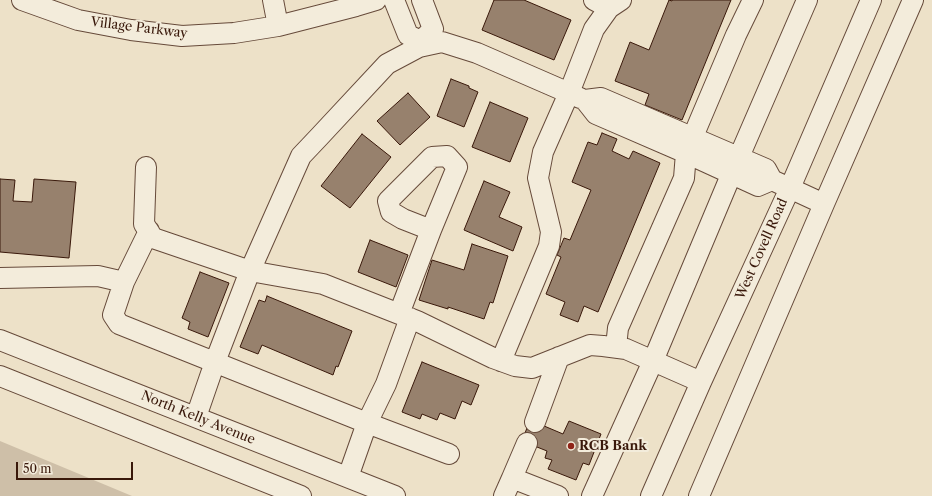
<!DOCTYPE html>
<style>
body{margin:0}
#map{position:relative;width:932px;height:496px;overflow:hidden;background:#ede1c8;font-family:"Libre Caslon Text",serif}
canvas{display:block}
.scale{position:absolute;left:16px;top:462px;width:117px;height:18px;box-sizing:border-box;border:2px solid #39180a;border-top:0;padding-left:5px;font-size:12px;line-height:14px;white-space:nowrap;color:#39180a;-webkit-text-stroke:3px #f3ecdb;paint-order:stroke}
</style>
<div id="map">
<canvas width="932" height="496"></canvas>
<div class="scale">50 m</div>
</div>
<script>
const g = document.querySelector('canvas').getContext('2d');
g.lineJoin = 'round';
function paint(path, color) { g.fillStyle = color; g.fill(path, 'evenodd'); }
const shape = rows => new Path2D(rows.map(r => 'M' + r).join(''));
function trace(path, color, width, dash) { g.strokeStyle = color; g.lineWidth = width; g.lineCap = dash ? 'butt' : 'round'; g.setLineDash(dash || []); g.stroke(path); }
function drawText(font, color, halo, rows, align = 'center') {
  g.font = font + ' "Libre Caslon Text",serif'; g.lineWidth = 4; g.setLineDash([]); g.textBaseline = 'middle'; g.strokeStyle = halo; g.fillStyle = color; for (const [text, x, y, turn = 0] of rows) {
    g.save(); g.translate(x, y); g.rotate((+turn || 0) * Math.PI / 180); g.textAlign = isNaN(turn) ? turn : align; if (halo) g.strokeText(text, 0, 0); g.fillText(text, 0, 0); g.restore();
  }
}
paint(shape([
 [0,441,132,496,0,496]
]), '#cebfa8');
const building = shape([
 [494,0,524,0,571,20,554,60,482,30,494,0],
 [669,0,672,1,672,0,731,0,682,120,645,105,649,94,615,81,630,42,649,50,669,0],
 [451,79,469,86,469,88,478,92,464,127,437,116,451,79],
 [408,93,430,117,400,145,377,121,408,93],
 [490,102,528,118,510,162,472,147,490,102],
 [602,133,617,139,612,151,629,159,633,151,660,163,598,312,584,306,578,322,560,315,565,302,546,294,561,257,557,255,564,238,570,240,591,190,572,182,588,142,597,145,602,133],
 [362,134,391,157,350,208,321,186,362,134],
 [0,179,15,180,13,201,32,202,34,179,76,182,69,258,0,252,0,179],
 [484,181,510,192,499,217,522,227,513,251,464,230,484,181],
 [370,240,408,255,396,287,358,272,370,240],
 [472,244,508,256,493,303,490,302,484,319,448,307,448,309,419,300,432,260,464,270,472,244],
 [200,272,229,283,208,337,188,329,190,322,182,318,200,272],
 [267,296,352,331,338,367,336,366,333,375,262,345,258,354,240,347,259,300,265,302,267,296],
 [422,362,479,385,471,405,462,401,455,419,440,413,437,420,422,414,420,419,402,412,422,362],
 [530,420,563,434,569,421,601,434,589,465,583,463,576,480,548,469,552,460,545,458,547,451,522,441,530,420]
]);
paint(building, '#97816d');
trace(building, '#39180a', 1);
const minor = shape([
 [22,0,78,20,131,30,182,36,234,33,278,26,356,6,376,0],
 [273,0,278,26],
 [394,0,408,35,421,41,433,29,422,0],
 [594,0,609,8,621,0],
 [739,157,807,0],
 [146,167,144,224,153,238,250,271,301,156,319,137,387,64,419,47,442,42,477,53,569,93,594,29,609,8],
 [772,180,758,186,686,153,596,114,585,100,601,98,766,169,772,180,824,204],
 [0,278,98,276,124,282,149,231],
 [124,282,113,315,119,324,367,423,449,454],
 [399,314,431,230,457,167,447,156,432,157,388,201,391,212,403,219,431,230],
 [0,340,395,496],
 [616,347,618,328,684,178,686,153,736,35,753,0],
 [501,361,549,246,551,232,538,178,543,152,569,93,580,98],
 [0,376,301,496],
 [196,417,215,362,250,271,323,284,417,321,493,358,515,366,532,368,590,345,603,346,626,349,701,382],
 [535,422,559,357],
 [348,477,367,423,386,384,410,318],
 [512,478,527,443],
 [504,496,512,478,558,496],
 [592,496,653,361,731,175],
 [651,496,701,382,790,188,871,0],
 [699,496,824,204,913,0]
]);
trace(minor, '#664a3a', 22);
trace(minor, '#f3ecdb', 20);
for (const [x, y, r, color] of [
 [571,446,4,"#8f2418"]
]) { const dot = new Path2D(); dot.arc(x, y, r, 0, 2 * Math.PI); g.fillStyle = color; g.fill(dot); trace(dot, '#f3ecdb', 1.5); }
drawText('13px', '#39180a', '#f3ecdb', [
 ["Village Parkway",139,28,7],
 ["West Covell Road",762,249,-66],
 ["North Kelly Avenue",198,418,22]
]);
drawText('bold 13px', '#39180a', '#f3ecdb', [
 ["RCB Bank",579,446]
], 'left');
</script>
